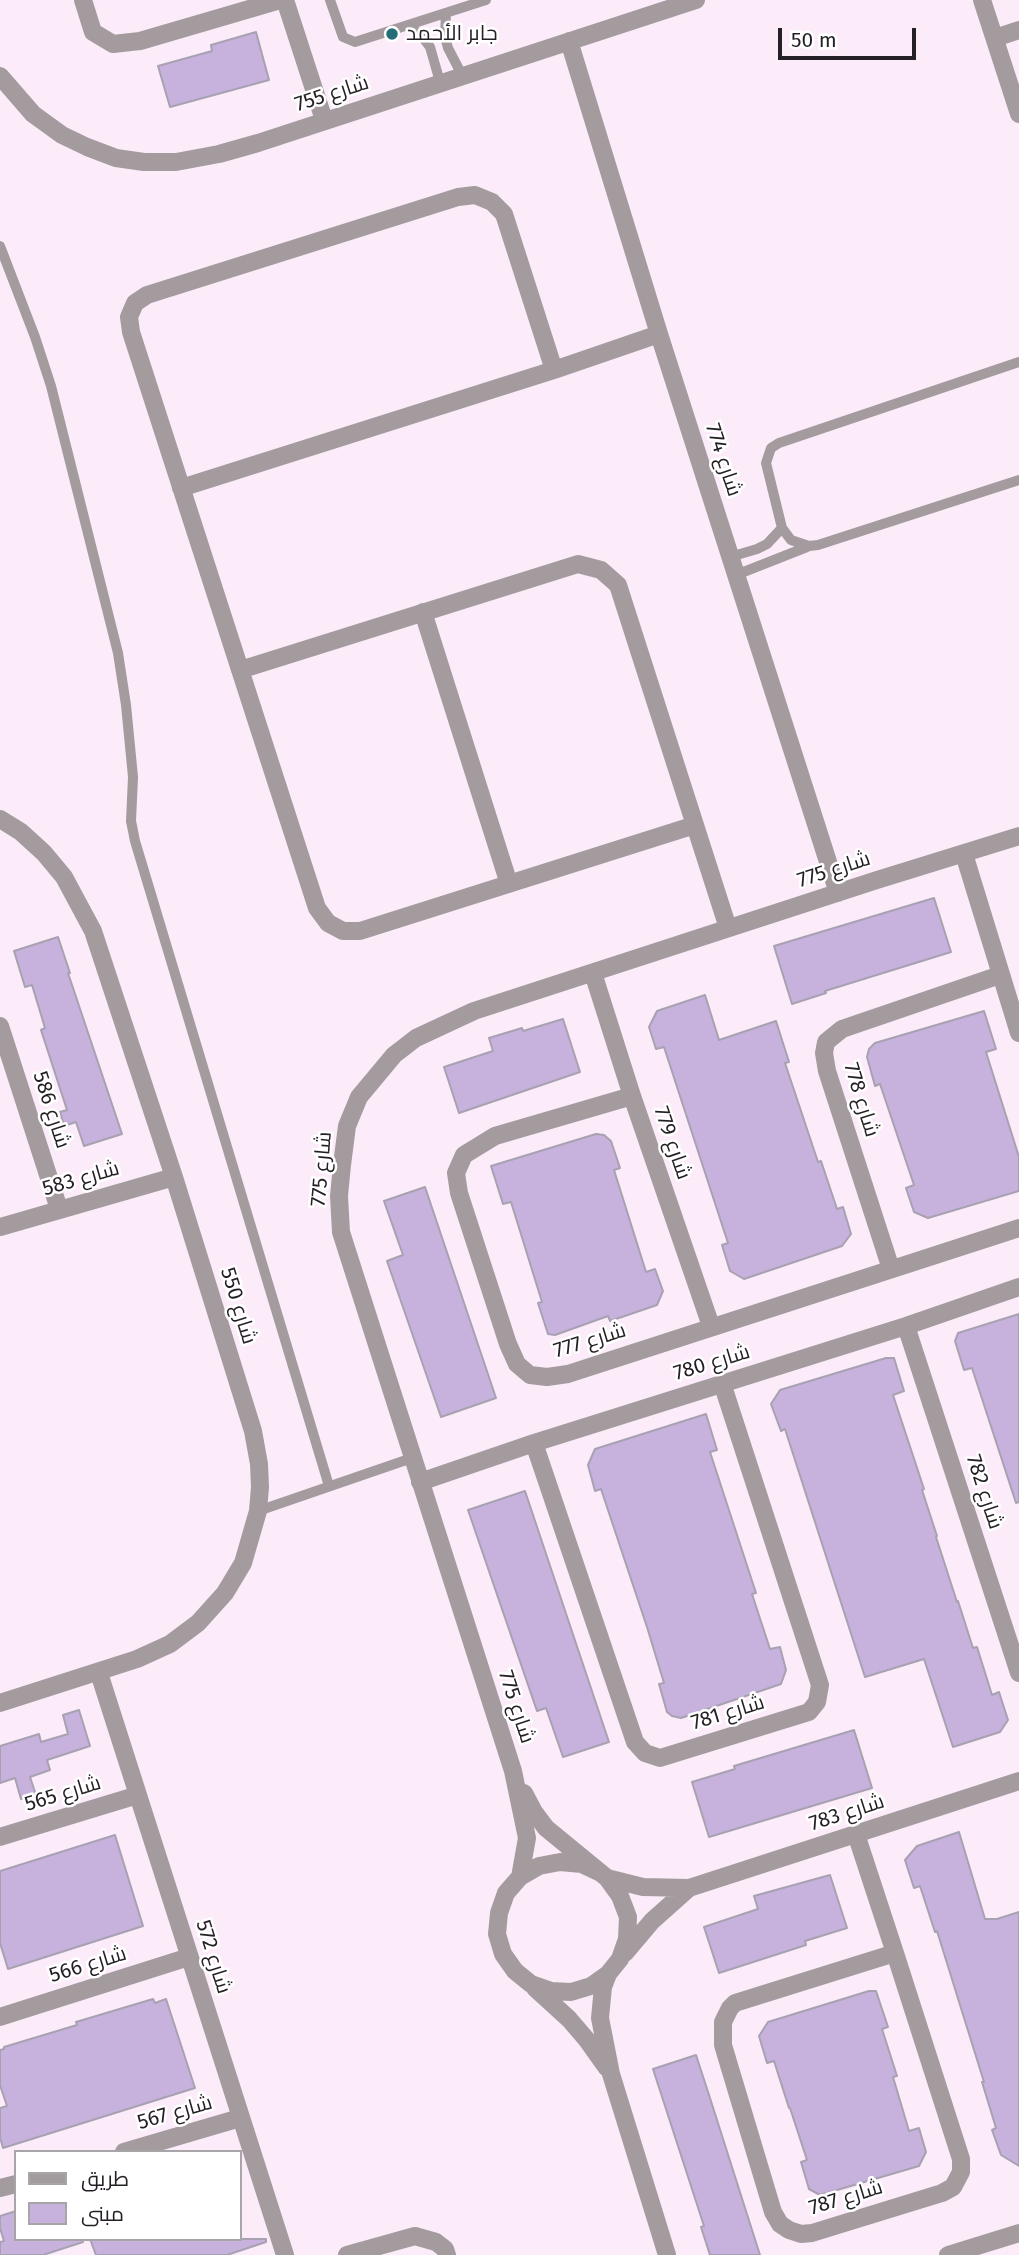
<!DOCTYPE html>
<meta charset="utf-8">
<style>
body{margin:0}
#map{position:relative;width:1019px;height:2255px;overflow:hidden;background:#fcecfa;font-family:"Fira Sans",Cairo,sans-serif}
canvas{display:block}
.legend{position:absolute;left:14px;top:2150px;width:228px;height:91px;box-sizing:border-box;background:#fff;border:2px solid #a7a5a7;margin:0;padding:9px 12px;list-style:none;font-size:21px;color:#241f24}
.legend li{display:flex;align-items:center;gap:14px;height:35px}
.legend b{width:35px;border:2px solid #a7a5a7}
.scale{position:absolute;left:778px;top:28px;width:138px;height:32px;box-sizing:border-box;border:4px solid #241f24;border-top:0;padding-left:9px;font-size:21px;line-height:24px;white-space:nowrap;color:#241f24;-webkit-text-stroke:5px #fff;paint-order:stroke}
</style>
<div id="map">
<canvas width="1019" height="2255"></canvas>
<ul class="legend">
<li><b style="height:9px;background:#a39b9e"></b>طريق</li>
<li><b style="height:19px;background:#c6b2dd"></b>مبنى</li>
</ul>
<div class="scale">50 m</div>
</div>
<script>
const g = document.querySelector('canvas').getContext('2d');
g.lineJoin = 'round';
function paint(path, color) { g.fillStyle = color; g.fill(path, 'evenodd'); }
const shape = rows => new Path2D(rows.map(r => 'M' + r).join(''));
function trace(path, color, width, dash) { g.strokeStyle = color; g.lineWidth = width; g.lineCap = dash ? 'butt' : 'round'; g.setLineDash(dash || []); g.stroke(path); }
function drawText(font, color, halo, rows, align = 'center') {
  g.font = font + ' "Fira Sans",Cairo,sans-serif'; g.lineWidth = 5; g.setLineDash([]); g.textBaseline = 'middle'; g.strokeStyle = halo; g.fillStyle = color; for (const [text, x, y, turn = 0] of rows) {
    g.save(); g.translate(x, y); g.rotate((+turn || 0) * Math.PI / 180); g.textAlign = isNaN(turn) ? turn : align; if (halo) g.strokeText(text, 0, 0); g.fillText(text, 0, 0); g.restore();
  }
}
const building = shape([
 [256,32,269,80,170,107,158,66,212,51,211,45,256,32],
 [934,898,951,952,825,991,826,993,792,1004,774,946,934,898],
 [58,937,70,973,68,973,122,1134,84,1146,76,1122,64,1126,60,1112,67,1110,41,1030,45,1028,32,985,25,987,14,951,58,937],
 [705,995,719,1040,776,1021,789,1062,785,1063,818,1162,821,1161,837,1209,843,1207,851,1234,842,1246,744,1279,730,1271,722,1245,728,1243,664,1047,656,1049,649,1027,657,1011,705,995],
 [984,1011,996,1049,986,1052,1019,1157,1019,1191,928,1218,914,1212,906,1188,914,1185,880,1084,875,1086,867,1057,869,1049,875,1043,984,1011],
 [563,1019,580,1072,459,1113,444,1067,493,1051,489,1038,522,1028,523,1031,563,1019],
 [596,1134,604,1135,611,1141,620,1168,614,1170,646,1272,655,1269,663,1291,657,1305,610,1321,608,1316,555,1335,548,1334,538,1303,542,1302,511,1202,503,1204,491,1166,596,1134],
 [425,1187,496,1398,441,1417,387,1261,403,1255,384,1201,425,1187],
 [1019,1314,1019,1502,1016,1503,972,1368,964,1370,955,1341,958,1333,1019,1314],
 [886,1358,894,1358,904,1391,893,1395,924,1489,922,1490,937,1536,936,1537,957,1602,958,1601,973,1648,977,1647,992,1695,999,1692,1008,1720,1000,1732,953,1747,924,1659,865,1677,785,1429,781,1431,771,1404,780,1390,886,1358],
 [706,1414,717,1450,710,1452,756,1593,752,1594,770,1649,780,1647,786,1670,781,1684,681,1718,672,1716,667,1712,659,1684,664,1683,647,1627,601,1489,595,1491,588,1465,595,1449,706,1414],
 [525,1491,609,1742,563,1757,546,1708,537,1711,468,1510,525,1491],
 [79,1710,90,1746,47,1760,50,1770,30,1777,36,1795,21,1799,15,1778,0,1783,0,1746,39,1734,41,1742,68,1734,63,1715,79,1710],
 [854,1730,872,1788,709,1837,692,1782,735,1769,734,1766,854,1730],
 [959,1832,985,1919,997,1919,1019,1912,1019,2166,1001,2155,992,2130,996,2128,982,2082,984,2082,937,1931,935,1932,920,1886,914,1888,905,1860,917,1846,959,1832],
 [115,1835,143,1926,8,1969,0,1943,0,1871,115,1835],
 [830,1875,847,1928,805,1941,806,1945,719,1973,704,1927,758,1909,754,1896,830,1875],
 [869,1991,876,1991,888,2027,882,2029,897,2076,893,2077,909,2131,919,2128,926,2152,919,2166,820,2195,809,2189,801,2162,807,2160,790,2108,789,2108,774,2061,767,2063,759,2036,768,2022,869,1991],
 [153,1999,155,2003,166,1999,195,2088,3,2148,0,2137,0,2108,7,2106,0,2085,0,2050,4,2049,4,2047,77,2025,76,2022,153,1999],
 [696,2055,710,2098,760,2255,710,2255,701,2227,704,2226,653,2069,696,2055],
 [16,2211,16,2239,82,2239,83,2242,43,2255,0,2255,0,2242,4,2241,0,2228,0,2216,16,2211],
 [90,2239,266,2239,266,2242,227,2255,96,2255,90,2239]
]);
paint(building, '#c6b2dd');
trace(building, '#a8a1b1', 2);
trace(shape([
 [330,0,343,37,355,42,486,0],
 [446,13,445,37,448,48,462,75],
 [409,25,424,39,430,47,440,82],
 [0,246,35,337,51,386,118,653,126,705,133,777,131,821,135,841,329,1486],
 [1019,362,779,443,771,448,766,463,782,528,791,540,809,546,818,545,1019,480],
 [730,557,757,549,767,544,782,528],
 [736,575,807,547],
 [258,1511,412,1458]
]), '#a39b9e', 10);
trace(shape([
 [83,0,93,32,113,44,140,41,280,0],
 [285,0,324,120],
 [982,0,1019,114],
 [995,38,1019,30],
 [569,41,659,334,838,893],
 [0,76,33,114,62,135,87,147,116,158,144,162,176,162,219,154,258,143,696,0],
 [554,370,504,214,492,202,475,195,458,197,147,295,135,303,129,317,131,332,317,908,328,923,343,931,360,931,695,825],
 [181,488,554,370,659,334],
 [423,612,509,884],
 [240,670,578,564,601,570,618,585,728,928],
 [0,819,21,832,44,853,64,877,93,931,174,1177,253,1431,259,1464,260,1487,258,1511,243,1563,225,1593,198,1623,170,1644,137,1659,0,1703],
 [964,854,1019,1033],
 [593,973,632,1096,711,1326],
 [0,1026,59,1209],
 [632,1096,495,1136,464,1155,456,1173,459,1193,508,1344,517,1364,530,1375,547,1377,568,1374,1019,1228],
 [0,1227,174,1177],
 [891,1269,827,1071,824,1053,826,1042,842,1029,1000,975],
 [906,1326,1019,1673],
 [534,1443,635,1742,645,1753,660,1758,809,1712,817,1702,820,1685,722,1383],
 [420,1482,534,1443,906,1326,1019,1287],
 [99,1673,285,2255],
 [524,1793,534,1812,546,1828,607,1878,620,1896,628,1917,627,1939,620,1959,608,1974,591,1986,571,1992,551,1991,531,1984,515,1971,503,1954,497,1934,499,1913,506,1893,520,1877,539,1866,560,1862,582,1864,601,1873],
 [856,1834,895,1953,961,2159,961,2172,953,2187,942,2193,812,2233,801,2234,789,2230,780,2224,773,2212,723,2045,723,2022,730,2008,735,2003,895,1953],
 [0,1837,138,1795],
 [520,1877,527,1838,513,1771,341,1232,339,1196,342,1165,347,1126,359,1097,394,1055,416,1038,474,1011,877,880,1019,836],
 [607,1878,643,1887,689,1888,1019,1781],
 [625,1953,652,1921,689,1888],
 [608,1974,603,1987,600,2018,611,2074,667,2255],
 [535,1988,569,2019,587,2040,607,2068],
 [0,2017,189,1957],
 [124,2152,240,2118],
 [0,2188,16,2184],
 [347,2255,415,2236,436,2242,445,2249,447,2255],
 [948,2255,1019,2233]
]), '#a39b9e', 18);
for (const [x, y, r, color] of [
 [392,34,7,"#266d7a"]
]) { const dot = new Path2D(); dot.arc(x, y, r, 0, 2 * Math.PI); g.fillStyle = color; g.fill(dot); trace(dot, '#fff', 2.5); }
drawText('21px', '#241f24', '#fff', [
 ["جابر الأحمد",406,34]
], 'left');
drawText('21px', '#241f24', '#fff', [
 ["شارع 755",332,94,-18],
 ["شارع 774",723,460,72],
 ["شارع 775",834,870,-18],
 ["شارع 778",861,1100,73],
 ["شارع 586",51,1110,72],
 ["شارع 779",672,1143,71],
 ["شارع 775",322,1169,-85],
 ["شارع 583",81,1179,-16],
 ["شارع 550",238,1306,73],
 ["شارع 777",590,1341,-17],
 ["شارع 780",712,1363,-17],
 ["شارع 782",984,1492,72],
 ["شارع 775",516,1707,72],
 ["شارع 781",728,1713,-17],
 ["شارع 565",63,1794,-17],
 ["شارع 783",847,1813,-18],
 ["شارع 572",213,1957,73],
 ["شارع 566",88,1965,-17],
 ["شارع 567",175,2113,-16],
 ["شارع 787",846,2198,-17]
]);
</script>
